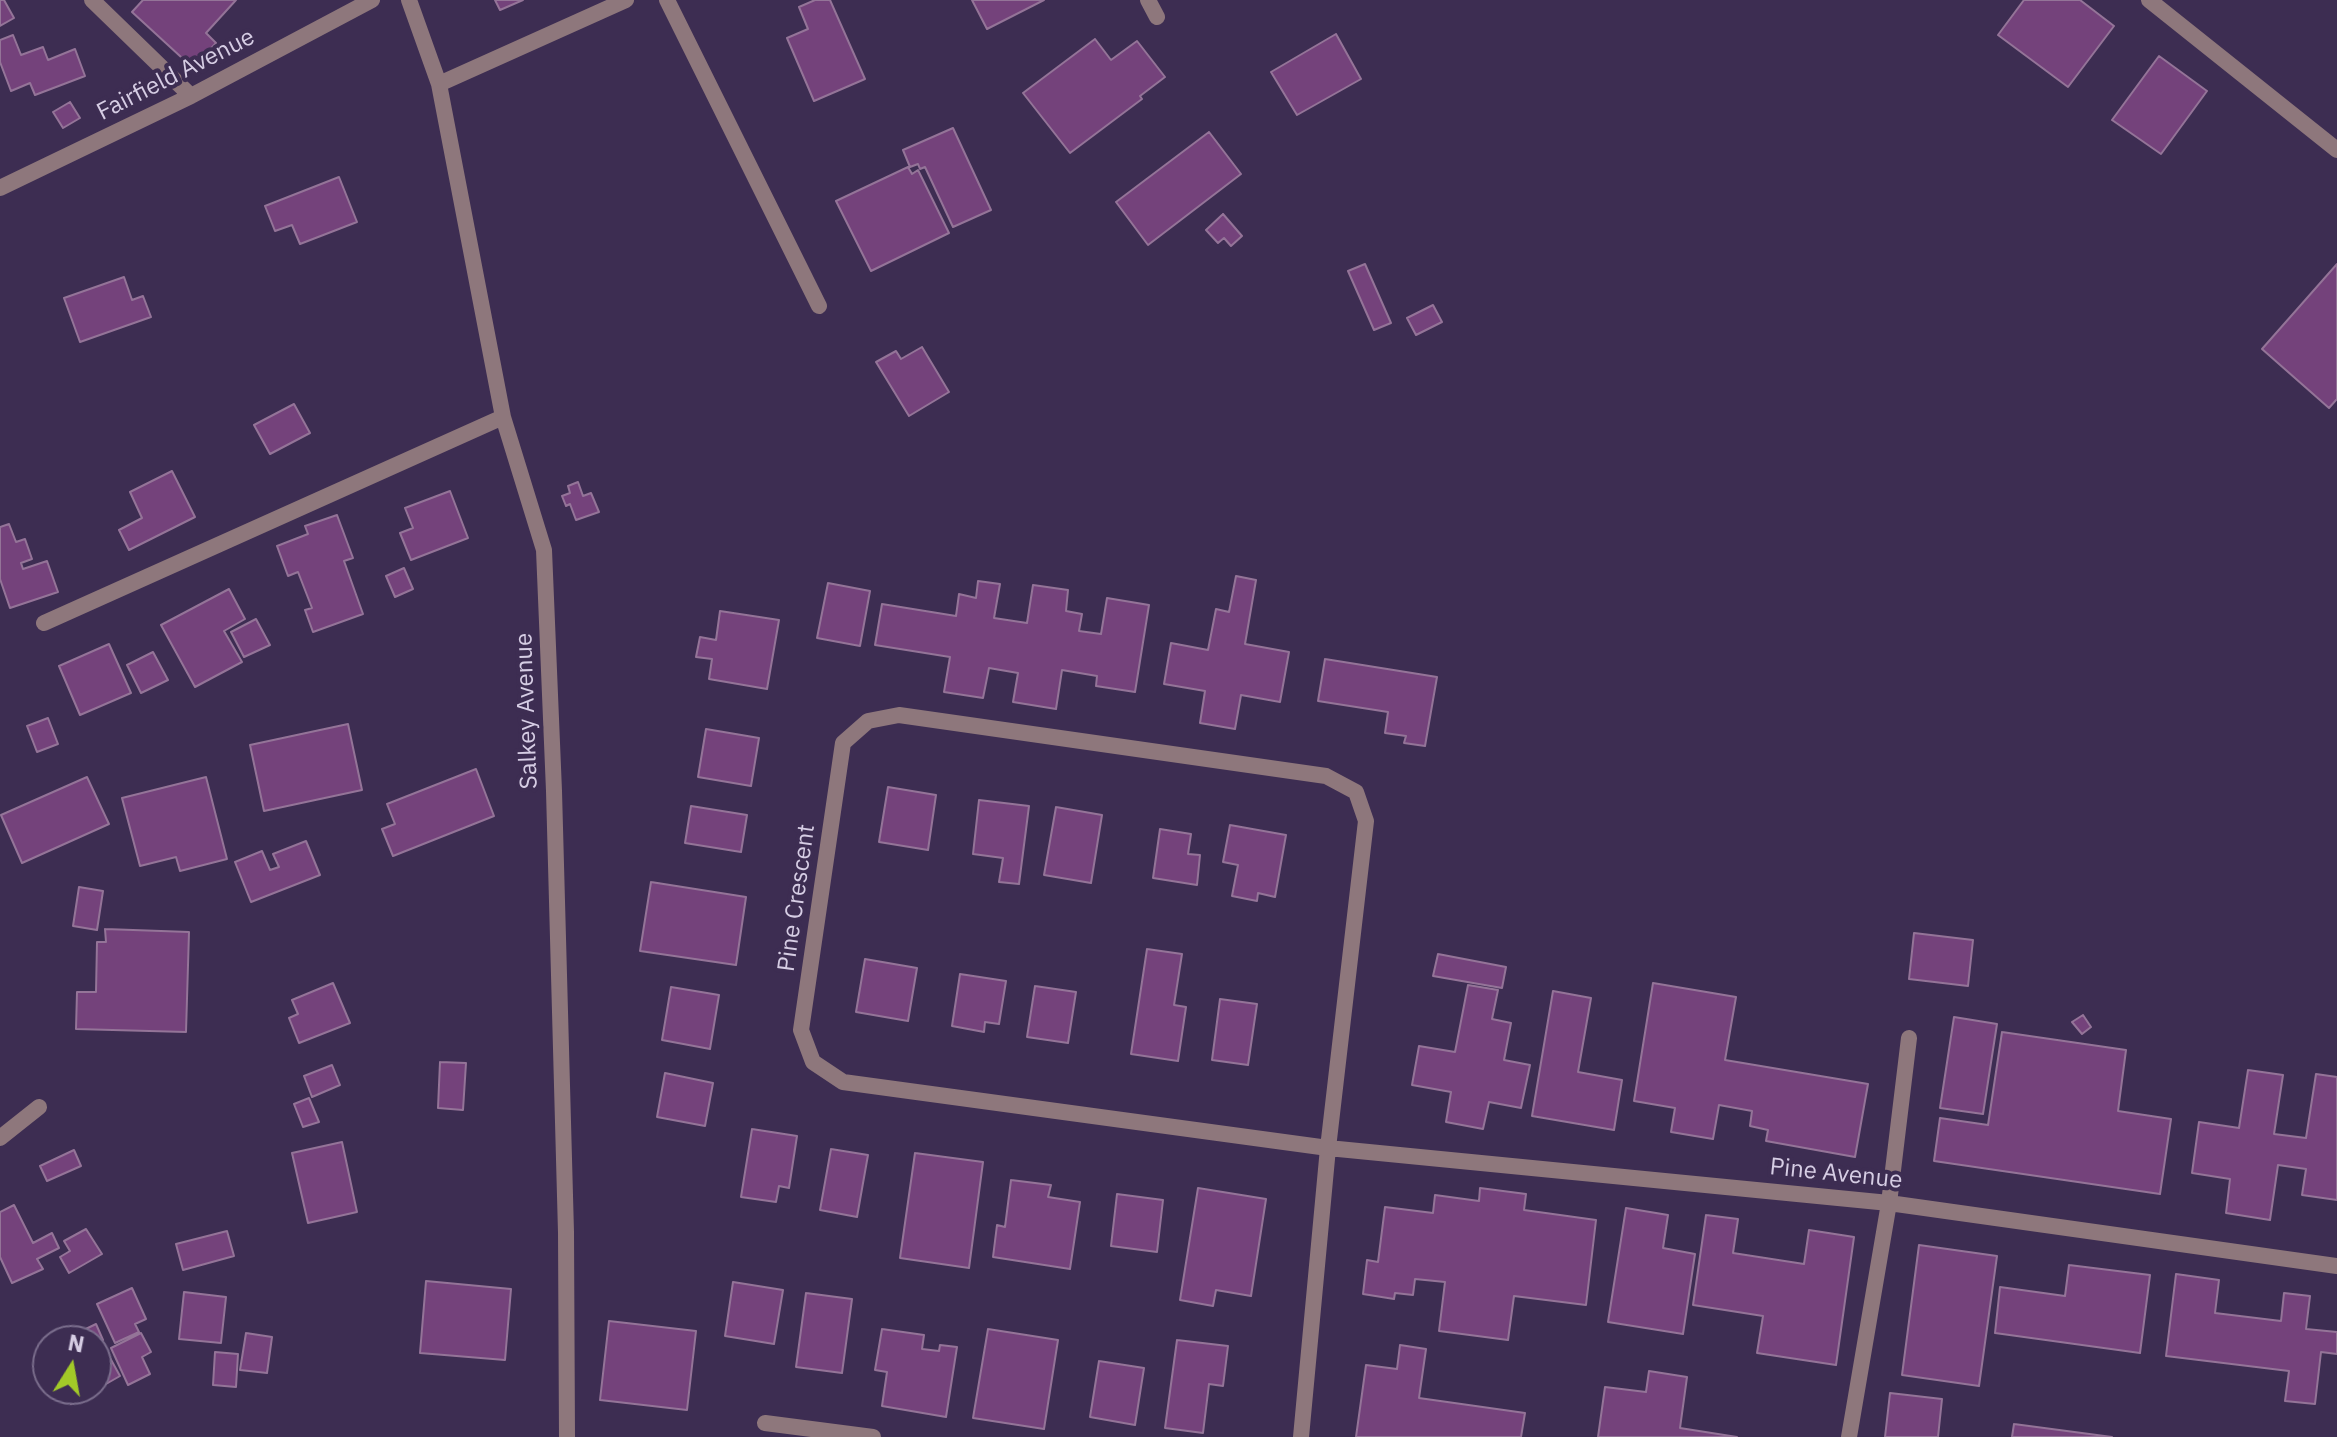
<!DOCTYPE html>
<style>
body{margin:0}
#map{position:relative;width:2337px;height:1437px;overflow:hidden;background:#3d2d52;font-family:"IBM Plex Sans",sans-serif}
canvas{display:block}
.north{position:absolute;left:32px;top:1325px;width:80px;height:80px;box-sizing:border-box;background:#3d2d52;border:2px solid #7a6d8c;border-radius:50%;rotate:11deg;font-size:22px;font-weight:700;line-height:32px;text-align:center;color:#d6cde4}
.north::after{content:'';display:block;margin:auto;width:28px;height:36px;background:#a2c928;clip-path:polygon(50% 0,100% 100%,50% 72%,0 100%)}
</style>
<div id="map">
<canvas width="2337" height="1437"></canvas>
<div class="north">N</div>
</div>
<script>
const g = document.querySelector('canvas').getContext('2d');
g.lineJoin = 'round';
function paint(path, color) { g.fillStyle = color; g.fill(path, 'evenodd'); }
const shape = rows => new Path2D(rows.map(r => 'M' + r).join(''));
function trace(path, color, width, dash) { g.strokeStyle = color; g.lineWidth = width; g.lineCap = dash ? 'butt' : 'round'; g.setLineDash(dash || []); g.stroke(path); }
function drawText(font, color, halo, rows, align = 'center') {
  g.font = font + ' "IBM Plex Sans",sans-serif'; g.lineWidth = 8; g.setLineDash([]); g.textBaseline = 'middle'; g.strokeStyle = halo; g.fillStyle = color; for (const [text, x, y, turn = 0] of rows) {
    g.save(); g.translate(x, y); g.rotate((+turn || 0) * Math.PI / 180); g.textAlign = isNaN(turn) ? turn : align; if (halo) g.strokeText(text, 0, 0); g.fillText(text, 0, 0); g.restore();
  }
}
const building = shape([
 [0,0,4,0,14,18,0,26,0,0],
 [143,0,236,0,206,33,216,43,193,68,132,12,143,0],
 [495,0,523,0,500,10,495,0],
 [815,0,830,0,865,79,814,101,787,38,808,29,799,7,815,0],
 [972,0,1044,0,987,29,972,0],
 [2024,0,2080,0,2114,26,2068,87,1998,35,2024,0],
 [1336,34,1361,79,1297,115,1271,72,1336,34],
 [13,35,21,55,43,47,48,60,75,49,85,76,35,95,30,83,11,91,0,62,0,40,13,35],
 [1095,39,1111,60,1137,41,1165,77,1140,96,1142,99,1070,153,1023,93,1095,39],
 [2159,56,2207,91,2161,154,2112,120,2159,56],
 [70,102,80,118,63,128,53,112,70,102],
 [953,128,991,210,953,227,925,167,920,169,918,164,910,167,903,150,953,128],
 [1209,132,1241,174,1148,245,1116,202,1209,132],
 [908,167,912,174,918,170,949,233,871,271,836,201,908,167],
 [339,177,357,222,300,244,292,225,275,231,265,206,339,177],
 [1223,214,1242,236,1231,246,1224,238,1218,243,1206,230,1223,214],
 [1365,264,1391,323,1374,330,1348,271,1365,264],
 [2337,264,2337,399,2329,408,2262,349,2337,264],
 [124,277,132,300,143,296,151,317,80,342,64,298,124,277],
 [1433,305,1442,322,1416,335,1407,318,1433,305],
 [922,347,949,392,909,416,876,362,896,351,901,359,922,347],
 [294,404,310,433,270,454,254,425,294,404],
 [172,471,195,517,129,550,119,530,142,518,130,492,172,471],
 [578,482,583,496,591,493,599,512,576,520,570,504,566,506,562,496,570,493,568,486,578,482],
 [450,491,468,538,411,560,400,533,413,528,405,508,450,491],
 [337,515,353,558,344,561,363,614,313,632,305,610,312,608,298,572,288,576,277,546,308,534,305,526,337,515],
 [9,524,16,542,25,539,32,559,21,563,23,569,47,561,58,592,10,608,0,579,0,527,9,524],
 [404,568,413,589,395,597,386,576,404,568],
 [1236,576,1256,580,1245,644,1289,652,1280,702,1241,695,1235,729,1200,723,1205,691,1164,684,1171,643,1208,650,1216,609,1229,612,1236,576],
 [978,581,1000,584,994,618,1027,623,1033,585,1068,590,1066,611,1082,614,1079,631,1101,634,1107,598,1149,605,1135,692,1096,686,1097,676,1062,670,1056,709,1013,702,1018,673,989,668,983,698,944,692,950,657,875,645,882,604,956,616,959,594,976,598,978,581],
 [828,583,870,591,860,646,817,638,828,583],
 [229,589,245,619,224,631,242,662,195,687,161,625,229,589],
 [720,611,779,620,767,689,709,679,712,659,696,657,700,637,716,640,720,611],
 [256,619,270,645,244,657,231,632,256,619],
 [109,644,131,693,80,715,59,666,109,644],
 [153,652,168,680,141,693,127,665,153,652],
 [1325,659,1437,677,1425,746,1404,743,1406,736,1385,733,1388,712,1318,701,1325,659],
 [48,718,58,744,37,752,27,726,48,718],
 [348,724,362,790,264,811,250,745,348,724],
 [706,729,759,738,751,786,698,777,706,729],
 [476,769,494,816,393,856,382,829,395,824,387,804,476,769],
 [87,777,109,824,22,863,1,815,87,777],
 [206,777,227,859,180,871,176,857,140,866,122,798,206,777],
 [888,787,936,795,928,850,879,842,888,787],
 [979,800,1029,806,1019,884,999,882,1003,858,973,854,979,800],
 [691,806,747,815,741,852,685,843,691,806],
 [1056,807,1102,815,1091,883,1044,875,1056,807],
 [1230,825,1286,835,1275,897,1258,893,1257,901,1232,896,1238,865,1223,862,1230,825],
 [1160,829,1191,834,1188,854,1200,855,1197,885,1153,878,1160,829],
 [306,841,320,875,251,902,235,862,262,851,270,870,279,867,273,854,306,841],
 [651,882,746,897,736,965,640,951,651,882],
 [79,887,103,891,97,930,73,926,79,887],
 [105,929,189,932,186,1032,76,1029,77,992,96,992,97,942,106,942,105,929],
 [1914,933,1973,940,1968,986,1909,979,1914,933],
 [1147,949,1182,954,1174,1005,1186,1007,1178,1061,1131,1054,1147,949],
 [1438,954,1506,967,1502,988,1433,976,1438,954],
 [865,959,917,968,908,1021,856,1012,865,959],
 [960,974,1006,981,999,1024,985,1022,984,1032,952,1026,960,974],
 [333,983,350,1023,299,1043,289,1018,298,1014,292,1000,333,983],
 [1653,983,1736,997,1725,1060,1868,1084,1855,1157,1766,1141,1768,1130,1750,1126,1752,1111,1719,1105,1713,1139,1671,1132,1675,1108,1634,1101,1653,983],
 [1468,985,1498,990,1492,1019,1511,1023,1504,1060,1530,1065,1521,1108,1489,1102,1483,1129,1446,1122,1451,1092,1412,1085,1419,1046,1455,1052,1468,985],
 [1035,986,1076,992,1068,1043,1027,1037,1035,986],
 [671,987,719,995,710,1049,662,1040,671,987],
 [1553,991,1591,998,1578,1072,1622,1080,1614,1130,1532,1116,1553,991],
 [1220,999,1257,1004,1248,1065,1212,1060,1220,999],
 [2083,1015,2091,1027,2082,1034,2072,1022,2083,1015],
 [1954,1017,1997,1024,1983,1114,1940,1108,1954,1017],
 [2002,1032,2126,1050,2118,1111,2171,1119,2160,1194,1934,1161,1940,1118,1988,1125,2002,1032],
 [440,1062,466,1063,463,1110,438,1108,440,1062],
 [332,1065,340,1085,312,1097,304,1076,332,1065],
 [2248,1070,2283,1075,2274,1134,2306,1138,2316,1074,2337,1077,2337,1200,2302,1195,2306,1169,2278,1165,2270,1220,2226,1213,2230,1179,2192,1173,2199,1122,2239,1128,2248,1070],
 [665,1073,713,1083,705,1126,657,1117,665,1073],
 [309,1098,319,1122,303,1127,294,1104,309,1098],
 [752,1129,797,1136,789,1188,779,1186,776,1202,741,1197,752,1129],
 [342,1142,357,1212,308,1223,292,1153,342,1142],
 [831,1149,868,1155,857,1217,820,1210,831,1149],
 [74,1150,81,1166,47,1181,40,1166,74,1150],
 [915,1153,983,1162,969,1268,900,1258,915,1153],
 [1011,1180,1051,1185,1048,1197,1080,1202,1070,1269,993,1257,997,1225,1005,1227,1011,1180],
 [1198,1188,1266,1199,1251,1296,1216,1290,1213,1306,1180,1300,1198,1188],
 [1480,1188,1526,1194,1524,1210,1596,1220,1586,1305,1514,1296,1508,1340,1439,1331,1445,1282,1415,1279,1413,1295,1395,1293,1394,1299,1363,1294,1367,1260,1378,1262,1385,1207,1433,1213,1435,1195,1479,1201,1480,1188],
 [1117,1194,1163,1200,1157,1252,1111,1246,1117,1194],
 [14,1205,33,1243,52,1233,59,1248,37,1259,43,1269,12,1283,0,1257,0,1212,14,1205],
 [1626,1208,1668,1215,1663,1248,1695,1254,1683,1334,1608,1322,1626,1208],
 [1706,1215,1738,1219,1733,1253,1804,1264,1809,1230,1854,1237,1836,1365,1757,1353,1763,1316,1693,1305,1706,1215],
 [86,1229,102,1254,69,1273,60,1257,70,1251,64,1241,86,1229],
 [227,1231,234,1256,183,1270,176,1244,227,1231],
 [1919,1245,1997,1256,1979,1386,1902,1375,1919,1245],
 [2069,1265,2150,1275,2140,1353,1995,1333,2000,1287,2065,1296,2069,1265],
 [2176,1274,2219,1280,2215,1313,2281,1321,2284,1293,2310,1296,2306,1329,2337,1332,2337,1354,2321,1352,2315,1404,2285,1401,2289,1371,2166,1356,2176,1274],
 [426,1281,511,1289,505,1360,420,1353,426,1281],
 [733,1282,783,1290,774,1344,725,1336,733,1282],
 [132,1288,146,1319,135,1324,139,1332,115,1343,97,1304,132,1288],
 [184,1292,226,1297,221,1343,179,1339,184,1292],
 [806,1293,852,1299,842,1373,796,1367,806,1293],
 [609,1321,696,1331,687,1410,600,1400,609,1321],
 [96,1324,103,1340,96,1343,96,1341,61,1341,96,1324],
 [882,1329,924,1335,922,1349,939,1351,940,1345,957,1347,946,1417,882,1406,887,1372,875,1370,882,1329],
 [988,1329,1058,1340,1044,1429,973,1418,988,1329],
 [141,1333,151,1352,142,1357,150,1374,128,1385,111,1348,141,1333],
 [246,1333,272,1337,267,1373,240,1370,246,1333],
 [1177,1340,1228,1346,1223,1386,1209,1384,1203,1433,1165,1428,1177,1340],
 [1400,1345,1426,1349,1419,1398,1525,1413,1521,1437,1356,1437,1366,1365,1397,1369,1400,1345],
 [215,1352,238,1354,236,1387,213,1385,215,1352],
 [109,1356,120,1376,71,1404,63,1389,96,1389,96,1363,109,1356],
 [1099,1361,1144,1368,1135,1425,1090,1417,1099,1361],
 [1649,1371,1687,1377,1680,1428,1737,1437,1598,1437,1605,1387,1646,1392,1649,1371],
 [1890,1393,1942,1399,1938,1437,1885,1437,1890,1393],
 [2014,1424,2112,1437,2012,1437,2014,1424]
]);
paint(building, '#74427b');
trace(building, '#947498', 2);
trace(shape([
 [92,0,191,96],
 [409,0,439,84,503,417,544,550,554,791,566,1232,567,1437],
 [667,0,819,306],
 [1148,0,1157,17],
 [2149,0,2337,150],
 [439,84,626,0],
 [0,188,191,96,372,0],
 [44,623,503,417],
 [0,1138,39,1107],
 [765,1423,873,1437],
 [1301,1437,1328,1148,1366,821,1356,792,1326,776,899,715,868,721,843,743,801,1030,813,1062,843,1082,1328,1148,1889,1203,2337,1266],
 [1849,1437,1889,1203,1909,1038]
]), '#8e777c', 16);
drawText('24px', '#d6cde4', '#3d2d52', [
 ["Fairfield Avenue",176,75,-27],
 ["Salkey Avenue",527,711,-92],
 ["Pine Crescent",797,898,-82],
 ["Pine Avenue",1836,1174,6]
]);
</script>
